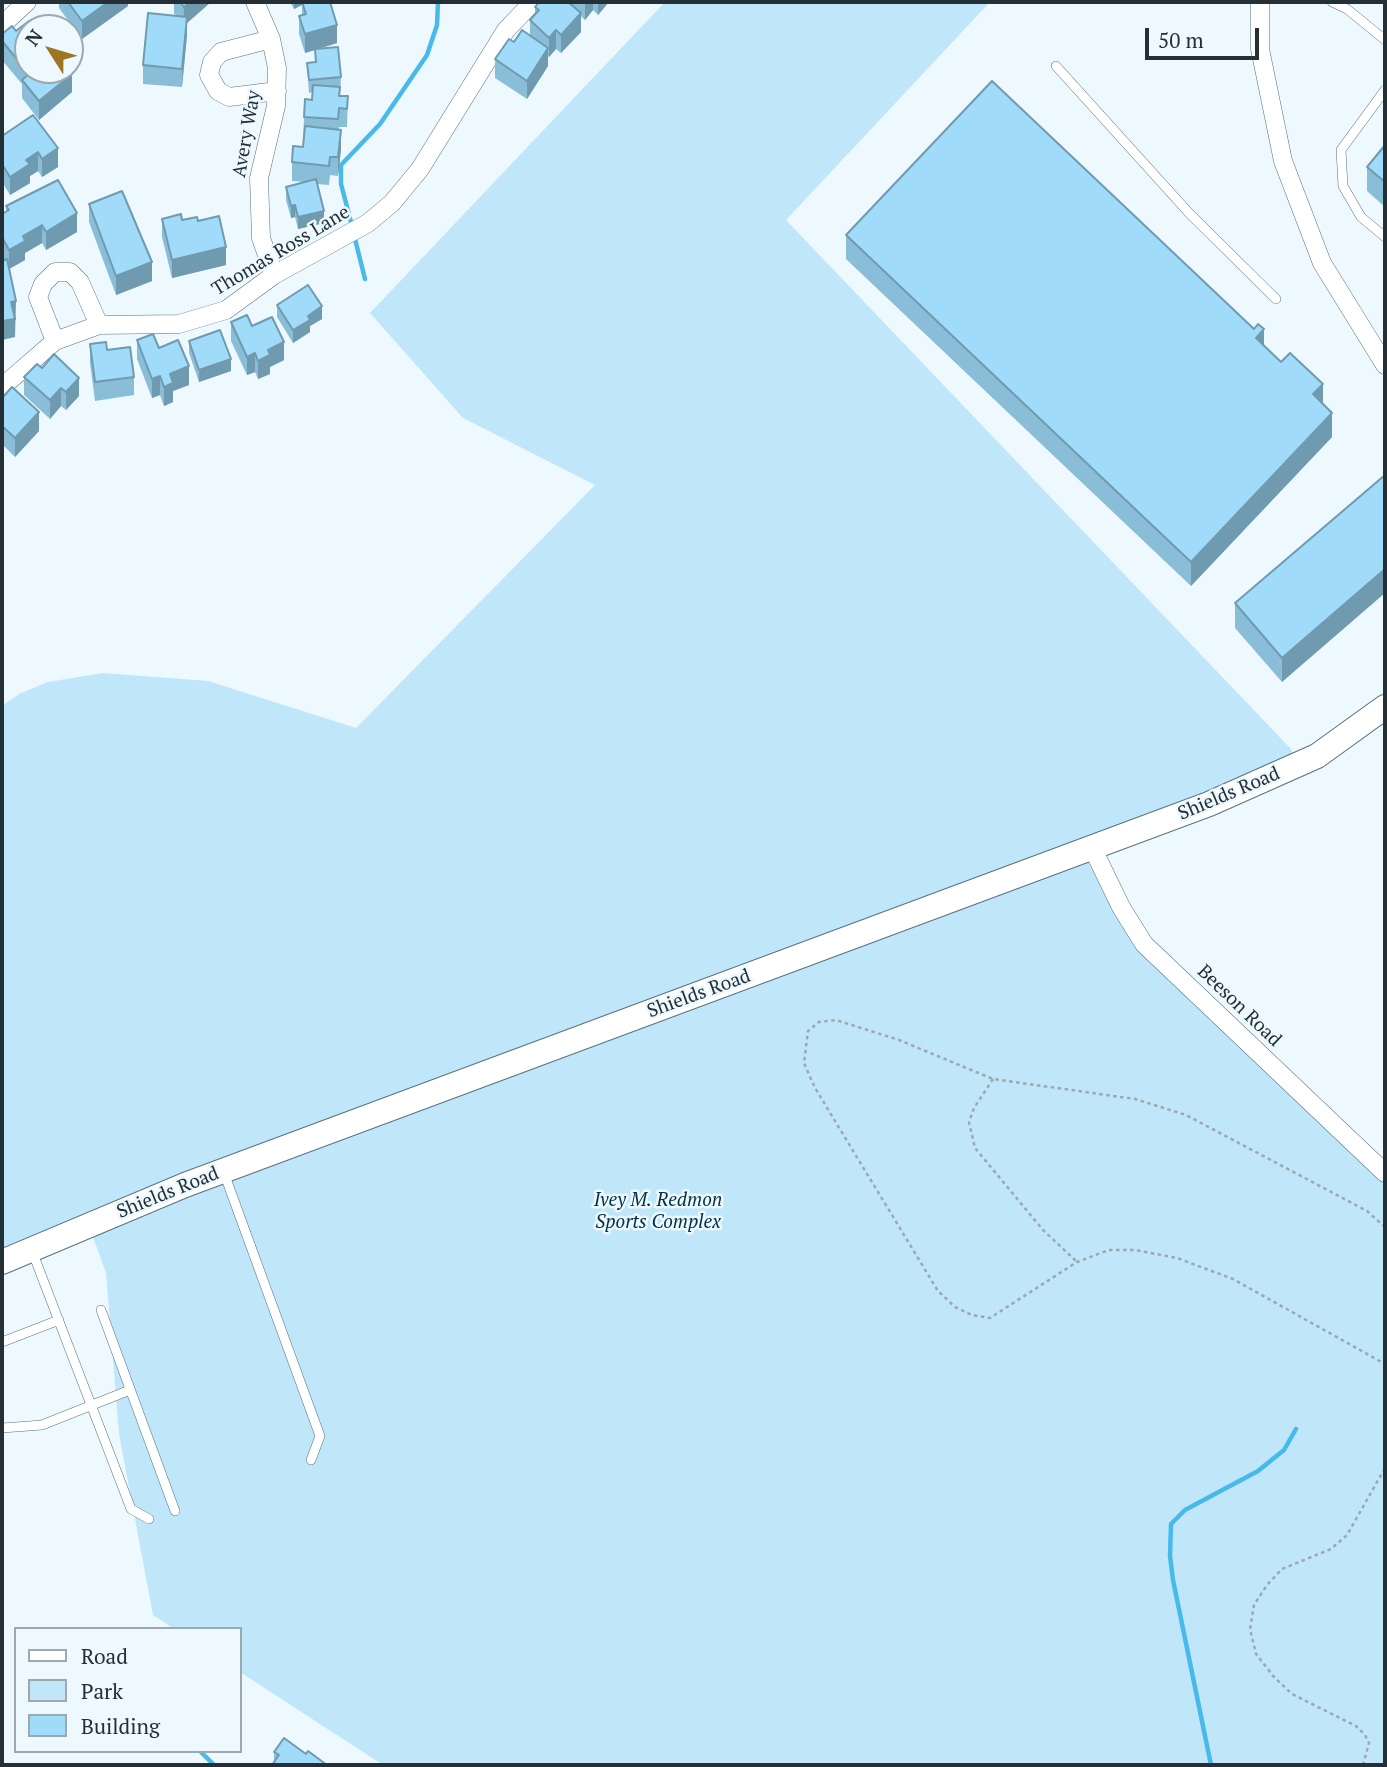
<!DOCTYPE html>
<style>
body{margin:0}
#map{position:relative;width:1387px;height:1767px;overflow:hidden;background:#edf9ff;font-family:"PT Serif",serif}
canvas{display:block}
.frame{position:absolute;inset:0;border:4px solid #253036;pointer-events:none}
.legend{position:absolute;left:14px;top:1627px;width:228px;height:126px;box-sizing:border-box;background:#edf9ff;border:2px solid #9da9af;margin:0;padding:9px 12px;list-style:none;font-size:21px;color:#253036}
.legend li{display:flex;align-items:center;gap:14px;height:35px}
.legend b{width:35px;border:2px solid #9da9af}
.north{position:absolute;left:14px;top:14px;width:70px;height:70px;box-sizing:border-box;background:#edf9ff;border:2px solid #9da9af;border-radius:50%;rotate:307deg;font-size:19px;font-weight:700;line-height:28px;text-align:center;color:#253036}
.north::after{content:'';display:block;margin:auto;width:24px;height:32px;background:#9e7523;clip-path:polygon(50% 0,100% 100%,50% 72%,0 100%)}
.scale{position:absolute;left:1145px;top:28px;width:114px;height:32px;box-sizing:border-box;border:4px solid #253036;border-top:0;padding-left:9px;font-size:21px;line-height:24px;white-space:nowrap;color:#253036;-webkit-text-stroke:5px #edf9ff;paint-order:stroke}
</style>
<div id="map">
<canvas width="1387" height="1767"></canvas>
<div class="frame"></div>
<ul class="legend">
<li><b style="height:9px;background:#fff"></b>Road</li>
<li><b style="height:19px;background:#bfe6f9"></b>Park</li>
<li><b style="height:19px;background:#a0dcfa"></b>Building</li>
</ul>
<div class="north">N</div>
<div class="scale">50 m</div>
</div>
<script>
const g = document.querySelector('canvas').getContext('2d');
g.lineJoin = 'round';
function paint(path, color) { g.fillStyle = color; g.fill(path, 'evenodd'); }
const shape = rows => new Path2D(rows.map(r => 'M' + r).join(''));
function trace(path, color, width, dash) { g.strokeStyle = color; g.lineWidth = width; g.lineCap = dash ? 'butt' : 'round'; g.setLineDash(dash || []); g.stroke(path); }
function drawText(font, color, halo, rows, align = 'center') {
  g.font = font + ' "PT Serif",serif'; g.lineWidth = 5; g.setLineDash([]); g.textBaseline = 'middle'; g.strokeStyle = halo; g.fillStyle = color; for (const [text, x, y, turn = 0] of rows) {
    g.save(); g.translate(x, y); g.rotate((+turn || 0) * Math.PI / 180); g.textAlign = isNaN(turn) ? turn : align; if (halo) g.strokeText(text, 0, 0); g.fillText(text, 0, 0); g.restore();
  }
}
paint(shape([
 [665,2,990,2,786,220,1291,749,1299,765,1092,847,1144,944,1385,1173,1385,1765,383,1765,240,1672,240,1629,174,1629,153,1615,119,1434,106,1273,89,1226,2,1262,2,706,19,694,48,682,103,673,208,681,356,728,595,485,463,418,370,313]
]), '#bfe6f9');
trace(shape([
 [352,226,341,184,341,165,380,124,427,55,437,25,438,2],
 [354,235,365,279],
 [200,1751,214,1765],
 [1211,1765,1173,1580,1170,1556,1171,1524,1185,1510,1258,1471,1284,1450,1296,1429]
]), '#48baea', 4.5);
const lane = shape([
 [1332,2,1347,9,1385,40],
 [1056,66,1189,213,1276,299],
 [1385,90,1341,150,1343,186,1361,217,1385,237],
 [224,1173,320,1436,311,1460],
 [32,1251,131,1509,149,1519],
 [101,1310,175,1511],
 [2,1342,59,1320],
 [2,1428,42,1425,130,1390]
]);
const street = shape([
 [255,2,271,39,277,68,276,106,259,178,261,238,274,275],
 [1260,2,1260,49,1283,161,1322,263,1385,365],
 [2,25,27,2],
 [271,39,221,52,212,62,209,75,218,91,229,97,277,91],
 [55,341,38,297,43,284,55,272,70,272,80,282,99,325],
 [2,387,55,341,99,325,179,324,226,310,274,275,368,223,392,203,420,169,506,30,533,2],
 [1092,847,1121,907,1144,944,1385,1173]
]);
const secondary = shape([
 [2,1262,185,1185,1209,804,1317,756,1385,707]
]);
trace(lane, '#58727f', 10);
trace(street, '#58727f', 19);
trace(secondary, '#58727f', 26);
trace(shape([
 [993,1079,974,1108,969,1122,975,1148,1043,1230,1077,1262],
 [1385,1227,1367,1211,1186,1115,1135,1099,993,1079,899,1040,836,1020,819,1022,808,1031,804,1063,815,1088,938,1291,955,1307,972,1315,990,1318,1077,1262,1109,1250,1135,1250,1177,1258,1233,1279,1385,1364],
 [1363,1765,1369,1743,1365,1735,1356,1726,1292,1694,1274,1677,1256,1654,1250,1629,1254,1605,1267,1585,1282,1569,1331,1549,1347,1535,1385,1468]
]), '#9ca8ae', 2.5, [3.5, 3.5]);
trace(lane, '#fff', 9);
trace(street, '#fff', 18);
trace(secondary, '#fff', 24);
paint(shape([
 [59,2,128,2,128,6,82,39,59,8],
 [174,2,211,2,187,23,187,35,182,87,143,84,143,65,176,16,174,13],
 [290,2,330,2,337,43,321,48,341,77,340,96,348,96,347,127,339,127,341,149,338,176,330,175,329,185,317,184,324,223,298,229,295,217,291,218,286,200,286,187,305,182,292,181,292,162,303,147,304,117,312,100,312,92,309,93,307,63,315,62,315,50,305,53,299,34,299,16,302,15,302,5,294,9],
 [539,2,608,2,608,3,598,15,593,10,585,20,581,16,581,32,561,53,556,49,549,57,548,56,548,66,527,99,495,78,495,59,514,42,530,35,530,20,535,15,535,7],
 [2,34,72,92,39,120,22,98,22,84,2,60],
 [33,115,58,167,42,177,38,171,30,176,30,183,10,195,2,182,2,136],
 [1385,145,1385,207,1367,191,1367,167],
 [89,204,152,281,116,295,89,222],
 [6,206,77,232,46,250,42,243,25,253,25,260,9,269,8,267,16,320,15,320,15,337,4,260,2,256,2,214,6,211],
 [162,219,198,221,226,265,172,278,162,237],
 [846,235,1264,345,1323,403,1332,437,1191,586,846,259],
 [277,305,322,319,310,326,310,332,293,343,277,317],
 [231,322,252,326,284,360,270,367,270,374,258,379,255,372,247,375,231,341],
 [137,340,159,348,189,385,173,391,173,402,164,406,160,395,152,398,137,359],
 [189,341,231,371,199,382,189,353],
 [90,344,107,350,134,377,134,395,95,401,90,363],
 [37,364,79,396,66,410,61,406,50,419,24,395,24,377],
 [2,398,39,431,15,457,2,444],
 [1385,475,1282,682,1235,628,1235,603],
 [274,1752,306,1754,274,1762]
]), '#8abdd7');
paint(shape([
 [108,2,128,2,128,6,82,39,82,21],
 [190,2,211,2,187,23,187,35,182,87,184,7],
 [294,2,302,2,302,5,294,9],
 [585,2,593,2,593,10,585,20],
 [598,2,608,2,608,3,598,15],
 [581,13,581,32,561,53,561,35],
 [337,25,337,43,305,53,305,34],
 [556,30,556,49,549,57,549,38],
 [548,48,548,66,527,99,527,81],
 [72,74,72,92,39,120,39,101],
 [341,130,341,149,338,176,338,157],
 [58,148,58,167,42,177,42,159],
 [38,152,38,171,30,176,30,183,10,195,10,177,26,160],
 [295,205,295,217,291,218,291,206],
 [324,211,324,223,298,229,298,217],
 [77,213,77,232,46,250,46,232],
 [42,225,42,243,25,253,25,260,9,269,9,250,23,236],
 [226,247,226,265,172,278,172,260],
 [152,262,152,281,116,295,116,276],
 [16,301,15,337,2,340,2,321,11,302],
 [322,306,322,319,310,326,310,332,293,343,293,330,308,316],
 [1264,329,1264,354,1256,338],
 [284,342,284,360,270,367,270,374,258,379,258,361,268,350],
 [255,353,255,372,247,375,247,357],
 [231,359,231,371,199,382,199,370],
 [189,366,189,385,173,391,173,402,164,406,164,387,170,374],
 [160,376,160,395,152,398,152,379],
 [79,378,79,396,66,410,66,392],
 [1323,384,1323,408,1313,394],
 [61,388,61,406,50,419,50,400],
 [39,412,39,431,15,457,15,438],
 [1332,413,1332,437,1191,586,1191,562],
 [1385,569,1385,593,1282,682,1282,658]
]), '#709aaf');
const building = shape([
 [68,2,108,2,82,21,68,2],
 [180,2,190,2,184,7,180,2],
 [302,2,330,2,337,25,305,34,299,16,306,14,302,2],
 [539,2,568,2,581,13,561,35,556,30,549,38,530,20,539,10,535,7,539,2],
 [148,13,187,17,182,69,143,65,148,13],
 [29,21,35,28,28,28,28,70,69,70,72,74,39,101,22,80,29,74,2,41,2,34,12,26,16,31,29,21],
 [522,30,548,48,527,81,495,59,509,39,514,42,522,30],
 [338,47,341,77,309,80,307,63,316,62,315,49,338,47],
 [992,81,1254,329,1258,324,1264,329,1256,338,1281,362,1290,353,1323,384,1313,394,1332,413,1191,562,846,235,992,81],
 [313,85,340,87,339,96,348,96,347,109,339,108,338,119,304,117,305,99,312,100,313,85],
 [33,115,58,148,42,159,38,152,26,160,30,164,10,177,2,164,2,136,33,115],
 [305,126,341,130,338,157,330,157,329,166,292,162,293,146,303,147,305,126],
 [1385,145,1385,182,1367,167,1385,145],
 [316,179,324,211,298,217,295,205,291,206,286,187,316,179],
 [58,180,77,213,46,232,42,225,23,236,25,241,9,250,2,237,2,214,9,210,6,206,58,180],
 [122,191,152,262,116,276,89,204,122,191],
 [181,214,182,220,197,217,198,221,219,216,226,247,172,260,162,219,181,214],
 [7,259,16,301,11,302,15,319,2,321,2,261,7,259],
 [308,285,322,306,308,316,310,320,293,330,277,305,308,285],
 [247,315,252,326,272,317,284,342,268,350,270,355,258,361,255,353,247,357,231,322,247,315],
 [220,330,231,359,199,370,189,341,220,330],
 [153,334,159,348,178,340,189,366,170,374,173,383,164,387,160,376,152,379,137,340,153,334],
 [106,342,107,350,130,347,134,377,95,382,90,344,106,342],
 [54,354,79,378,66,392,61,388,50,400,24,377,37,364,42,368,54,354],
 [12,387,39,412,15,438,2,426,2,398,12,387],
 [1385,475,1385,569,1282,658,1235,603,1385,475],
 [284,1738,306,1754,308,1751,327,1765,272,1765,279,1755,274,1752,284,1738]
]);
paint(building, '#a0dcfa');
trace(building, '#709aaf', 2);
drawText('19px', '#253036', '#edf9ff', [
 ["Avery Way",247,134,-80],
 ["Thomas Ross Lane",281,251,-31],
 ["Shields Road",1229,794,-23],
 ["Shields Road",699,994,-20],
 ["Beeson Road",1239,1006,44],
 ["Shields Road",168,1193,-22]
]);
drawText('italic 19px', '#003245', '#edf9ff', [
 ["Ivey M. Redmon",658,1201],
 ["Sports Complex",658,1223]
]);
</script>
